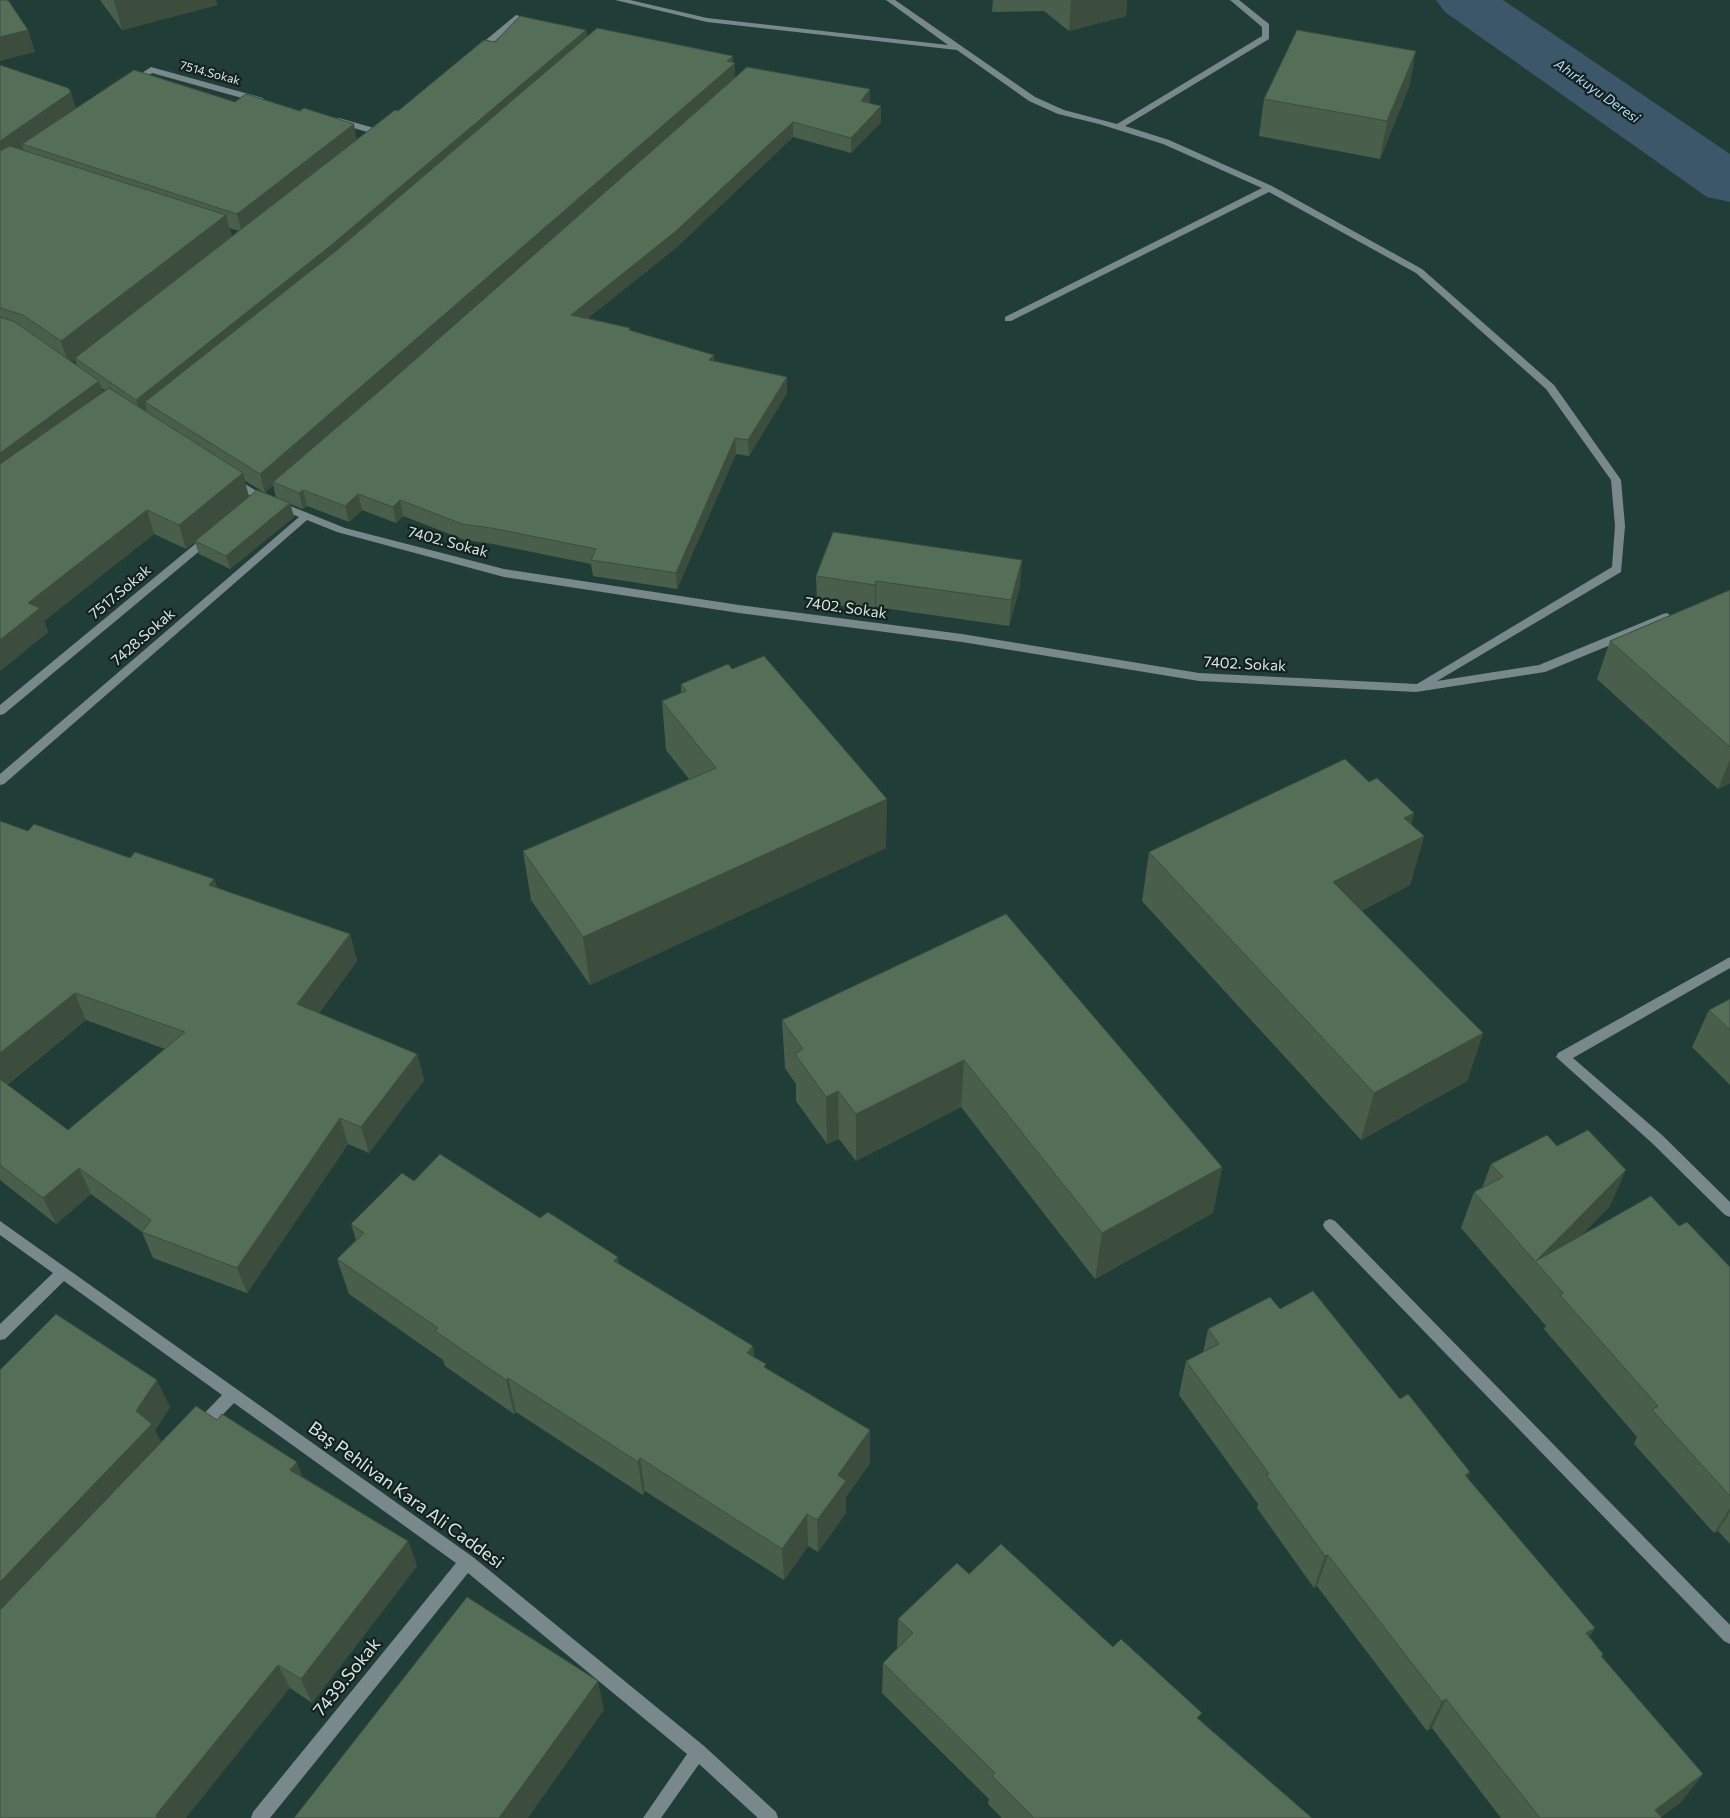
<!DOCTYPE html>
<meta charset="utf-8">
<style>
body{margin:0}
canvas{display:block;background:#203d37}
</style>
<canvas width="1730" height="1818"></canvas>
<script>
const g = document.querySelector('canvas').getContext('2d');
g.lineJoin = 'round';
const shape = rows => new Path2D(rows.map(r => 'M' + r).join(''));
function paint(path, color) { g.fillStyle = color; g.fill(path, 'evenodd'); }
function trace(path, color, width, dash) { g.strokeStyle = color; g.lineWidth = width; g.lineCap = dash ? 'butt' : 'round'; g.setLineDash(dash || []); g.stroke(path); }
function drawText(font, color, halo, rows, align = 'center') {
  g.font = font + ' Commissioner,sans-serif'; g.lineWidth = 4.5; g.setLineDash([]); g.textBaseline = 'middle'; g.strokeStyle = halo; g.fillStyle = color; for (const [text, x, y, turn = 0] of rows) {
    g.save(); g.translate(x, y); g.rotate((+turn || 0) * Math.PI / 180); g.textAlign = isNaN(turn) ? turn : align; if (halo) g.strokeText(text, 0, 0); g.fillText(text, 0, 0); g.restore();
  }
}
paint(shape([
 [1436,0,1503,0,1730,154,1730,202,1707,197,1445,12,1436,0]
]), '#3d576a');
paint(shape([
 [615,0,630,0,707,18,948,45,886,0,895,0,1035,97,1064,110,1117,124,1262,36,1262,27,1230,0,1239,0,1269,24,1269,39,1125,126,1169,140,1272,186,1422,269,1554,385,1621,480,1625,526,1621,572,1437,681,1539,665,1663,614,1667,613,1673,617,1671,620,1545,672,1416,692,1199,681,962,642,739,613,504,577,337,532,307,520,4,784,0,785,0,774,299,517,255,499,228,481,227,479,232,476,263,495,345,528,504,569,739,605,962,634,1199,673,1417,684,1612,567,1615,526,1611,480,1546,389,1416,273,1269,192,1011,321,1005,321,1005,317,1262,188,1163,144,1099,124,1058,114,1029,101,957,50,707,22,615,0],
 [516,15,523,17,481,53,475,53,475,49,516,15],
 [151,67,263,98,264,100,260,103,152,73,136,85,130,85,130,81,151,67],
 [339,118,381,130,382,132,378,135,336,123,336,119,339,118],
 [210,534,215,537,214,539,4,714,0,715,0,705,206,535,210,534],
 [1730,957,1730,968,1573,1058,1662,1135,1730,1202,1730,1217,1725,1215,1652,1143,1556,1057,1558,1053,1730,957],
 [1330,1219,1335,1221,1730,1625,1730,1644,1724,1641,1325,1229,1323,1225,1325,1221,1330,1219],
 [0,1221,473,1557,704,1746,776,1812,778,1818,758,1818,699,1764,661,1818,643,1818,687,1754,468,1573,270,1818,251,1818,253,1812,456,1563,234,1403,205,1433,200,1435,195,1433,192,1428,195,1423,222,1395,64,1281,5,1339,0,1340,0,1324,53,1273,0,1235,0,1221]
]), '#78888b');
paint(shape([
 [100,0,216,0,217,5,122,30],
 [993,0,1127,0,1126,16,1069,31,1044,11,992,12],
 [586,30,587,37,733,56,733,62,735,63,735,77,881,106,881,122,851,153,793,137,677,247,588,318,630,328,630,330,714,361,787,393,749,456,736,454,677,589,593,576,591,564,493,544,465,540,403,516,396,523,362,510,349,522,307,506,303,509,290,504,294,517,230,569,199,554,195,542,186,549,154,534,44,621,48,632,0,671,0,65,76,109,357,140,495,42],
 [229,228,239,231,232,237],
 [75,360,77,366,72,362],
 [101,388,106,391,103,392],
 [244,480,265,493,273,485,276,498,249,497],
 [1416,51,1409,87,1380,159,1259,136,1264,99],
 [816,576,1020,586,1009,626,876,607,875,611,817,602],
 [1730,590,1730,783,1718,789,1597,679,1610,641],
 [732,669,886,848,590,985,531,900,523,851,689,779,666,750,662,701,681,693,681,684],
 [1369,782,1414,813,1411,824,1424,836,1410,885,1361,911,1483,1033,1467,1081,1361,1140,1142,901,1149,852],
 [0,821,28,831,214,879,217,888,350,934,357,961,319,1013,417,1054,424,1080,369,1153,348,1144,247,1293,153,1258,142,1232,91,1194,56,1224,0,1180],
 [86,1020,165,1049,68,1130,7,1085],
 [1006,914,1222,1167,1213,1213,1095,1279,961,1107,856,1161,839,1139,827,1144,796,1101,796,1084,785,1068,782,1020],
 [1730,999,1730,1085,1692,1047,1709,1010],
 [1491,1164,1610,1206,1581,1235,1679,1226,1730,1267,1730,1544,1718,1531,1714,1533,1634,1444,1637,1437,1544,1329,1546,1326,1461,1228,1474,1192,1482,1188],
 [414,1181,540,1218,619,1264,753,1346,754,1357,870,1463,846,1497,846,1513,818,1552,808,1546,784,1580,645,1491,643,1495,516,1412,514,1414,445,1366,443,1360,349,1294,337,1259,356,1240,351,1224],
 [1280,1309,1400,1399,1595,1628,1589,1637,1603,1654,1602,1657,1703,1774,1681,1802,1661,1817,1662,1818,1501,1818,1432,1728,1427,1731,1317,1586,1314,1588,1257,1508,1258,1504,1179,1395,1186,1361,1203,1353,1208,1329],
 [0,1370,170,1407,155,1430,161,1442,303,1477,408,1541,417,1566,312,1703,290,1688],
 [969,1574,1113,1647,1200,1720,1312,1818,1002,1818,988,1804,989,1799,882,1693,883,1663,897,1648,898,1619]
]), '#495f4c');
paint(shape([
 [114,0,216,0,217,5,122,30],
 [1071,0,1127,0,1126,16,1069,31],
 [28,30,35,52,0,61,0,37],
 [586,30,588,43,332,262,145,402,147,409,140,415,136,400],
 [1416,51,1409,87,1380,159,1387,121],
 [733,56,733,64,735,63,735,80,275,483,273,482,273,485,265,493,260,474],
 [870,89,870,104,861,101],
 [71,92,78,115,22,144,24,152,0,169,0,141],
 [881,106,881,122,851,153,851,138],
 [793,122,793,137,677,247,573,330,571,315],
 [354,124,357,142,242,232,237,214],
 [226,215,232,239,75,358,75,360,69,365,61,341],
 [714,355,715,371,709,360],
 [787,377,787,393,749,456,748,440],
 [99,381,107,405,0,484,0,453],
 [735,438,736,454,677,589,676,573],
 [243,473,249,497,186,549,179,525],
 [303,490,307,506,303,509,299,493],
 [358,494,362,510,349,522,345,506],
 [400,500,403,516,396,523,393,507],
 [290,503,294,517,230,569,226,556],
 [147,510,154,534,44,621,48,632,0,671,0,640,28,603],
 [1022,560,1020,586,1009,626,1011,600],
 [876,581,876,607,875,611,875,585],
 [1730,759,1730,783,1718,789],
 [887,799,886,848,590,985,583,937],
 [1414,813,1405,845,1424,836,1410,885,1321,931,1333,882,1404,818],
 [214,879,223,906,209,885],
 [350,934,357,961,305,1031,297,1004],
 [75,993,86,1020,0,1090,0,1053],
 [1483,1033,1467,1081,1361,1140,1374,1093],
 [417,1054,424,1080,369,1153,361,1127],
 [964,1060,961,1107,856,1161,856,1114],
 [838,1091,839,1139,827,1144,826,1097],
 [340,1118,348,1144,247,1293,237,1268],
 [1222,1167,1213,1213,1095,1279,1102,1233],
 [79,1168,91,1194,56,1224,43,1198],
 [1626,1170,1610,1206,1545,1273,1536,1261],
 [618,1257,623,1292,614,1261],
 [753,1346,756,1380,747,1353],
 [508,1378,516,1412,514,1414,506,1380],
 [157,1380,170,1407,155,1430,166,1451,0,1624,0,1582,136,1411],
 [870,1430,870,1463,846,1497,846,1513,818,1552,817,1520,838,1475],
 [640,1458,645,1491,643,1495,638,1462],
 [297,1462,307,1489,290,1470],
 [1470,1472,1456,1505,1465,1475],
 [1730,1508,1730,1512,1718,1531,1714,1533],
 [807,1514,808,1546,784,1580,782,1549],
 [408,1541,417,1566,312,1703,301,1679],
 [1328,1555,1317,1586,1314,1588,1325,1556],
 [1595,1628,1577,1658,1586,1633],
 [278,1665,290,1688,186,1818,156,1818,156,1815],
 [598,1681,604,1710,528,1818,499,1818],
 [1446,1699,1432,1728,1427,1731,1442,1702],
 [1703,1774,1681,1802,1660,1818,1655,1810]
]), '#3c4d3e');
const building = shape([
 [0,0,8,0,28,30,0,37,0,0],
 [520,16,586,30,329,247,136,400,75,358,395,110,398,111,484,40,495,42,520,16],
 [597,28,733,56,727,61,735,63,260,474,145,402,337,250,597,28],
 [1297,30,1416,51,1387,121,1264,99,1297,30],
 [0,65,68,88,71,92,0,141,0,65],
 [747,67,870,89,861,101,881,106,851,138,793,122,676,231,571,315,630,328,629,330,714,355,709,360,787,377,748,440,735,438,676,573,591,560,596,549,491,528,462,524,400,500,393,507,358,494,345,506,303,490,299,493,273,482,384,387,747,67],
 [134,70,235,102,246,94,300,111,304,108,354,124,237,214,22,144,134,70],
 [10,146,226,215,61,341,23,315,0,308,0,151,10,146],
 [0,317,15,322,99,381,0,453,0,317],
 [109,388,243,473,179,525,147,510,28,603,40,608,0,640,0,464,109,388],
 [257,490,290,503,226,556,195,541,257,490],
 [833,532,1022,560,1011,600,876,581,875,585,816,576,833,532],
 [1730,590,1730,747,1610,641,1730,590],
 [764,656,887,799,583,937,523,851,716,768,662,701,686,691,681,684,728,664,732,669,764,656],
 [1345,759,1369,782,1377,778,1414,813,1404,818,1424,836,1333,882,1483,1033,1374,1093,1149,852,1345,759],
 [0,821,28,831,34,824,130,858,135,852,214,879,209,885,350,934,297,1004,417,1054,361,1127,340,1118,237,1268,142,1232,151,1220,79,1168,43,1198,0,1165,0,1079,68,1130,185,1032,75,993,0,1053,0,821],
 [1006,914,1222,1167,1102,1233,964,1060,856,1114,838,1091,826,1097,795,1054,803,1049,782,1020,1006,914],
 [1730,999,1730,1030,1709,1010,1730,999],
 [1588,1130,1626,1170,1536,1261,1651,1196,1679,1226,1687,1222,1730,1267,1730,1496,1652,1410,1658,1406,1560,1295,1563,1293,1474,1192,1503,1177,1491,1164,1547,1135,1557,1146,1588,1130],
 [440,1154,540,1218,548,1212,618,1257,614,1261,753,1346,747,1353,766,1364,764,1367,870,1430,838,1475,846,1481,817,1520,807,1514,782,1549,640,1458,638,1462,508,1378,506,1380,435,1331,438,1328,337,1259,364,1233,351,1224,402,1173,414,1181,440,1154],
 [1313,1291,1400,1399,1408,1394,1470,1472,1465,1475,1595,1628,1586,1633,1603,1654,1601,1656,1703,1774,1655,1810,1662,1818,1540,1818,1446,1699,1442,1702,1328,1555,1325,1556,1266,1475,1269,1474,1186,1361,1219,1344,1208,1329,1270,1297,1280,1309,1313,1291],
 [56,1314,157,1380,136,1411,152,1424,0,1582,0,1370,56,1314],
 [196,1406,217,1420,222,1414,297,1462,290,1470,408,1541,301,1679,278,1665,156,1815,157,1816,156,1818,0,1818,0,1610,196,1406],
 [1001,1544,1113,1647,1121,1639,1202,1713,1197,1718,1312,1818,1034,1818,992,1776,995,1773,883,1663,913,1633,898,1619,957,1563,969,1574,1001,1544],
 [467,1597,598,1681,499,1818,294,1818,467,1597]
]);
paint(building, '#556e58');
trace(building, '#3c4d3e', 1);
drawText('12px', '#d7e8e3', '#14211e', [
 ["7514.Sokak",210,73,15]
]);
drawText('italic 14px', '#b2dbf9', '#14211e', [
 ["Ahırkuyu Deresi",1597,91,35]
]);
drawText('15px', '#d7e8e3', '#14211e', [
 ["7402. Sokak",448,542,15],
 ["7517.Sokak",120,592,-40],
 ["7402. Sokak",846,608,8],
 ["7428.Sokak",143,637,-41],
 ["7402. Sokak",1245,664,3]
]);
drawText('18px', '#d7e8e3', '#14211e', [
 ["Baş Pehlivan Kara Ali Caddesi",406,1495,36],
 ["7439.Sokak",347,1677,-51]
]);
</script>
